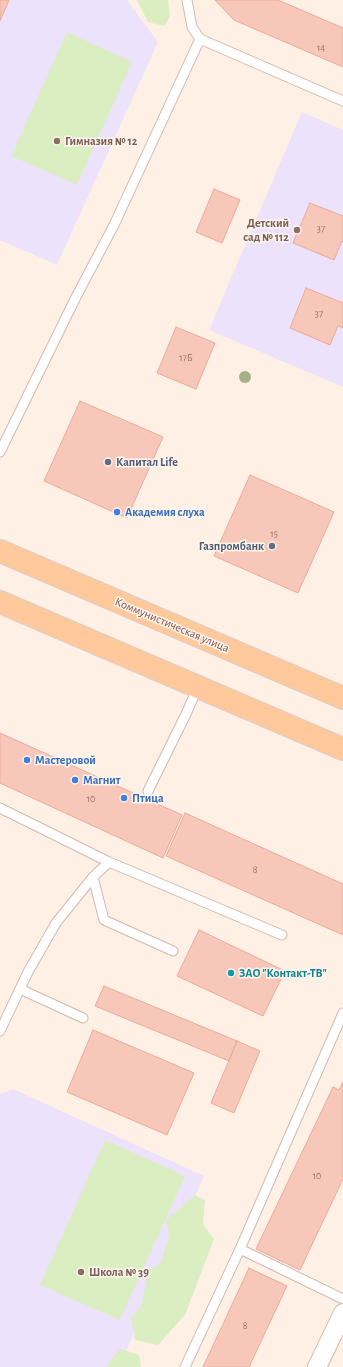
<!DOCTYPE html>
<meta charset="utf-8">
<style>
body{margin:0}
canvas{display:block;background:#fef0e5}
</style>
<canvas width="343" height="1367"></canvas>
<script>
const g = document.querySelector('canvas').getContext('2d');
g.lineJoin = 'round';
function paint(path, color) { g.fillStyle = color; g.fill(path, 'evenodd'); }
const shape = rows => new Path2D(rows.map(r => 'M' + r).join(''));
function trace(path, color, width, dash) { g.strokeStyle = color; g.lineWidth = width; g.lineCap = dash ? 'butt' : 'round'; g.setLineDash(dash || []); g.stroke(path); }
function drawText(font, color, halo, rows, align = 'center') {
  g.font = font + ' "Alegreya Sans",sans-serif'; g.lineWidth = 3; g.setLineDash([]); g.textBaseline = 'middle'; g.strokeStyle = halo; g.fillStyle = color; for (const [text, x, y, turn = 0] of rows) {
    g.save(); g.translate(x, y); g.rotate((+turn || 0) * Math.PI / 180); g.textAlign = isNaN(turn) ? turn : align; if (halo) g.strokeText(text, 0, 0); g.fillText(text, 0, 0); g.restore();
  }
}
paint(shape([
 [0,0,127,0,158,42,57,265,0,240],
 [302,112,343,130,343,387,209,330],
 [13,1089,204,1176,119,1367,0,1367,0,1094]
]), '#ede2fb');
paint(shape([
 [137,0,168,0,170,17,164,26,148,22],
 [67,32,132,62,77,185,11,156],
 [105,1140,185,1176,120,1320,40,1285],
 [195,1195,205,1200,203,1225,214,1239,185,1315,158,1345,135,1340,131,1317,141,1307,149,1269,160,1265,169,1235,166,1220],
 [120,1349,139,1355,141,1367,106,1367]
]), '#dbeec2');
const building = shape([
 [0,0,9,0,0,21,0,0],
 [215,0,278,0,343,28,343,67,234,20,215,0],
 [214,189,240,200,222,243,196,232,214,189],
 [310,203,343,216,343,242,342,241,334,260,293,243,310,203],
 [306,288,343,303,343,328,338,326,330,345,290,328,306,288],
 [176,327,215,343,196,389,157,373,176,327],
 [80,401,163,437,127,518,44,481,80,401],
 [250,475,334,512,298,593,214,556,250,475],
 [0,733,182,815,163,858,0,783,0,733],
 [185,813,343,884,343,935,166,856,185,813],
 [199,930,285,971,263,1016,177,976,199,930],
 [104,986,237,1041,229,1061,95,1006,104,986],
 [93,1030,194,1073,167,1135,67,1092,93,1030],
 [237,1041,260,1051,234,1113,211,1103,237,1041],
 [343,1082,343,1179,300,1270,256,1249,333,1087,339,1090,343,1082],
 [249,1268,287,1286,249,1367,203,1367,249,1268]
]);
paint(building, '#f7c8ba');
trace(building, '#ebaa99', 1);
const service = shape([
 [187,0,192,27,200,39,343,101],
 [0,452,76,297,114,225,200,39],
 [148,791,186,714,198,687],
 [0,808,109,862],
 [93,877,104,920,173,951],
 [20,989,83,1018],
 [0,1031,28,972,56,923,93,877,109,862,282,935],
 [240,1249,343,1299],
 [185,1367,240,1249,343,1013]
]);
const minor = shape([
 [317,1367,343,1313]
]);
const primary = shape([
 [0,551,343,698],
 [0,602,343,749]
]);
trace(service, '#d4b8ac', 11);
trace(minor, '#d4b8ac', 20);
trace(primary, '#dacecb', 24);
trace(service, '#fff', 9);
trace(minor, '#fff', 18);
trace(primary, '#ffc99c', 22);
g.fillStyle = '#a3b088';
for (const [x, y] of [
 [245,377]
]) { g.beginPath(); g.arc(x, y, 6, 0, 2 * Math.PI); g.fill(); }
for (const [x, y, r, color] of [
 [57,141,4,"#8d6e63"],
 [297,230,4,"#8d6e63"],
 [108,462,4,"#5c6f8a"],
 [117,512,4,"#3f7fe0"],
 [272,546,4,"#5c6f8a"],
 [27,760,4,"#3f7fe0"],
 [75,780,4,"#3f7fe0"],
 [124,798,4,"#3f7fe0"],
 [231,973,4,"#0f9aa8"],
 [81,1272,4,"#8d6e63"]
]) { const dot = new Path2D(); dot.arc(x, y, r, 0, 2 * Math.PI); g.fillStyle = color; g.fill(dot); trace(dot, '#fff5ee', 1.5); }
drawText('10px', '#996f64', null, [
 ["14",321,48],
 ["37",321,229],
 ["37",319,314],
 ["17Б",186,358],
 ["15",274,534],
 ["10",91,799],
 ["8",255,870],
 ["10",317,1176],
 ["8",245,1326]
]);
drawText('bold 12px', '#785e54', '#fff5ee', [
 ["Гимназия № 12",65,141],
 ["Детский",289,223,"right"],
 ["сад № 112",289,237,"right"],
 ["Школа № 39",89,1272]
], 'left');
drawText('bold 12px', '#4e5e75', '#fff5ee', [
 ["Капитал Life",116,462],
 ["Газпромбанк",264,546,"right"]
], 'left');
drawText('bold 12px', '#366cbe', '#fff5ee', [
 ["Академия слуха",125,512],
 ["Мастеровой",35,760],
 ["Магнит",83,780],
 ["Птица",132,798]
], 'left');
drawText('12px', '#7a5147', '#fff5ee', [
 ["Коммунистическая улица",172,625,23]
]);
drawText('bold 12px', '#0d838f', '#fff5ee', [
 ["ЗАО \"Контакт-ТВ\"",239,973]
], 'left');
</script>
